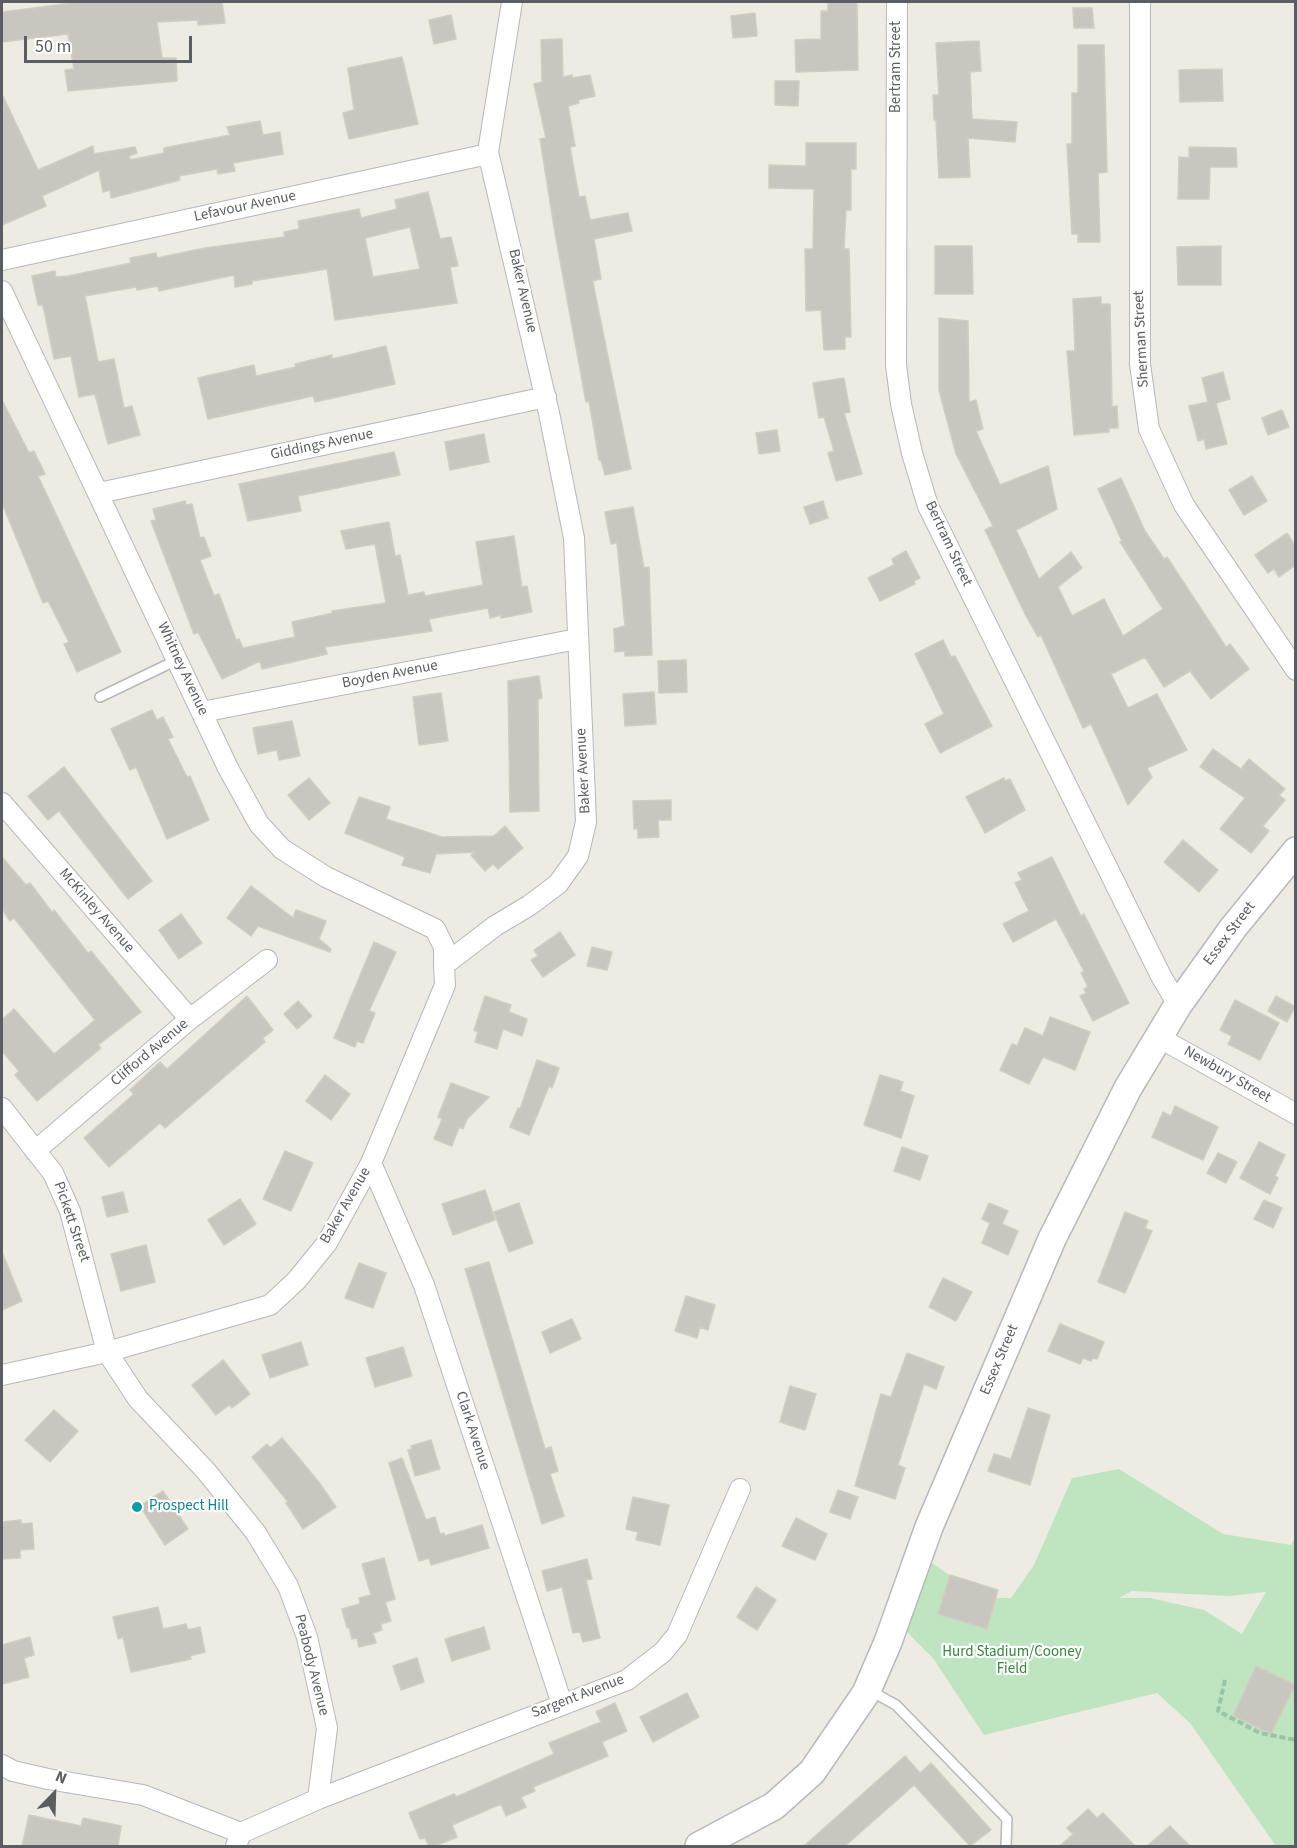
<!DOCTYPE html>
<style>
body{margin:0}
#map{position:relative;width:1297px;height:1848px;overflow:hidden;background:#edebe2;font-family:"Source Sans 3",sans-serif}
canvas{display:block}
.frame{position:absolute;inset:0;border:3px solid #5a5e63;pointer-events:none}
.north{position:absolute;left:24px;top:1764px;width:60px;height:60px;-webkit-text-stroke:4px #fff;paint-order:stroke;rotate:23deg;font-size:16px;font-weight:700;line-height:24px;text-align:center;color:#5a5e63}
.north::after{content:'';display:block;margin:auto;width:21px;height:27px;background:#5a5e63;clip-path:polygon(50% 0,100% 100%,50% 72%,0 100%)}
.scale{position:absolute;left:24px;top:36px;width:168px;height:27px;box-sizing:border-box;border:3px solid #5a5e63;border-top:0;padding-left:8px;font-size:18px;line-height:21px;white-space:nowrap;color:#5a5e63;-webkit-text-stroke:4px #fff;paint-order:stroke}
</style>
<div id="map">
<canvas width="1297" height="1848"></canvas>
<div class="frame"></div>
<div class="north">N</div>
<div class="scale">50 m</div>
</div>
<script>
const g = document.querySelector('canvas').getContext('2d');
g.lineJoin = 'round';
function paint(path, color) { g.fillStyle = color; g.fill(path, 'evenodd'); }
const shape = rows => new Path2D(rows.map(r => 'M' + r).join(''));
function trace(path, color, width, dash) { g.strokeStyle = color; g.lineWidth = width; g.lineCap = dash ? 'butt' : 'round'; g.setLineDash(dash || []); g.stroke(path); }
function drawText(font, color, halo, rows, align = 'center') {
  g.font = font + ' "Source Sans 3",sans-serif'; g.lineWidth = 4.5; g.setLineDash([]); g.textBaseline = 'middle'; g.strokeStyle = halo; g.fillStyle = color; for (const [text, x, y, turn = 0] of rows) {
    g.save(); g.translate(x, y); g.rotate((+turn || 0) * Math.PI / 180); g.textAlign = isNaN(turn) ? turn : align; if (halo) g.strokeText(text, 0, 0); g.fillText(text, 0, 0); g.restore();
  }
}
paint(shape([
 [1119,1469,1223,1534,1291,1545,1295,1537,1295,1846,1276,1846,1190,1723,1157,1693,984,1735,933,1658,894,1619,925,1558,982,1598,1011,1598,1034,1565,1072,1478],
 [1132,1591,1229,1596,1266,1592,1242,1634,1204,1610,1150,1598,1119,1598]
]), '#bfe4c0');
const building = shape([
 [80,2,222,2,225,23,198,25,198,20,157,22,162,58,176,58,177,81,68,91,65,70,74,69,68,34,2,42,2,12,80,2],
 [828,2,855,2,857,5,858,70,796,72,795,40,821,39,821,11,828,11,828,2],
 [1073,8,1092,8,1094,28,1074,28,1073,8],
 [755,13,757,36,733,38,731,16,755,13],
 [451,15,456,39,434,44,429,20,451,15],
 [562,39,563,77,572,75,573,78,590,75,595,96,578,100,579,103,568,106,575,146,570,147,579,197,585,196,590,220,628,213,632,231,594,239,601,279,593,281,595,293,631,469,605,475,601,460,599,460,589,401,586,402,555,233,540,139,546,138,534,84,542,82,541,40,562,39],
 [979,41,981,71,970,72,972,119,1017,122,1015,142,968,138,970,177,939,178,936,120,934,120,933,95,939,95,936,43,979,41],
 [1078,45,1104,45,1107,172,1098,173,1100,242,1078,242,1078,234,1072,234,1067,144,1072,144,1072,93,1078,93,1078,45],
 [402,57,418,124,349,139,343,113,354,110,348,68,402,57],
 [1222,69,1223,101,1180,102,1179,70,1222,69],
 [775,81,799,81,798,106,775,105,775,81],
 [2,94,38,170,93,146,94,154,135,147,137,153,129,156,130,160,164,153,164,148,230,135,227,127,260,121,263,135,280,132,283,154,233,163,235,171,218,174,217,169,179,176,180,180,111,198,110,190,103,192,99,170,42,196,46,206,2,225,2,94],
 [806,143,856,143,856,169,851,169,851,210,846,210,844,249,849,249,851,337,845,337,845,349,824,350,821,310,806,311,805,249,813,249,814,189,769,188,769,165,806,166,806,143],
 [1189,147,1236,148,1237,167,1210,167,1209,199,1178,199,1179,157,1189,158,1189,147],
 [428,192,440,239,451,237,458,266,450,267,457,303,335,320,327,269,252,281,252,284,235,287,234,275,159,291,158,286,137,290,136,287,85,296,98,362,114,359,124,408,132,406,140,435,108,444,95,394,79,397,71,356,54,359,44,310,42,305,38,305,32,276,55,271,56,277,68,276,131,263,130,258,156,253,157,258,205,248,285,237,284,232,299,229,298,221,359,209,361,218,397,209,395,200,428,192],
 [410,227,420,269,373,277,365,238,410,227],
 [935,246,972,246,973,294,935,294,935,246],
 [1221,246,1221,285,1178,285,1177,247,1221,246],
 [1101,297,1101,304,1110,304,1112,407,1117,406,1118,428,1109,428,1109,432,1074,435,1067,351,1075,351,1073,299,1101,297],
 [939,318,968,321,969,402,976,400,983,429,976,431,1000,485,1048,466,1057,509,1016,530,1039,579,1071,552,1082,568,1058,587,1072,616,1104,599,1123,636,1163,609,1120,542,1122,541,1098,489,1121,478,1145,531,1164,559,1167,557,1226,647,1230,644,1249,669,1211,699,1190,671,1164,687,1145,657,1111,674,1128,708,1157,694,1187,750,1147,768,1152,777,1128,805,1091,724,1083,728,1041,635,1038,637,1025,614,985,530,993,526,956,454,939,390,939,318],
 [386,346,395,384,315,402,313,396,208,419,198,378,254,365,256,376,296,367,295,364,332,355,332,359,386,346],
 [1223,372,1230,399,1216,403,1227,444,1206,449,1204,439,1198,441,1189,406,1208,402,1202,378,1223,372],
 [844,378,850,412,844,413,862,474,836,481,828,453,834,451,824,417,819,418,813,383,844,378],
 [2,400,29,453,34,451,45,474,38,476,121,652,77,672,64,644,69,642,48,601,43,603,2,503,2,400],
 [1282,410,1289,427,1268,435,1262,418,1282,410],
 [777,430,780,451,759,454,756,433,777,430],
 [484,434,489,462,450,470,445,442,484,434],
 [394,452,400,475,298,496,301,511,248,521,239,484,394,452],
 [1252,476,1267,501,1244,515,1229,490,1252,476],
 [185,501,186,505,192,504,200,538,204,537,211,556,200,560,214,596,219,594,236,640,239,639,243,648,295,637,292,622,333,613,332,611,386,603,375,544,346,549,341,531,389,522,395,556,400,555,408,595,424,592,425,596,483,585,476,542,514,536,522,587,527,586,532,612,501,618,501,615,490,618,488,608,429,619,432,631,325,647,327,654,262,669,260,661,222,679,198,632,194,634,151,521,156,520,153,509,185,501],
 [823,501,828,518,810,524,804,507,823,501],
 [633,507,644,568,649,567,652,655,625,656,625,651,615,652,614,629,625,626,617,543,611,544,605,512,633,507],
 [1287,533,1296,547,1296,565,1279,577,1274,569,1268,573,1255,555,1287,533],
 [906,551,920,578,914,581,915,584,880,601,868,578,894,565,892,559,906,551],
 [943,640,951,657,955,656,992,726,940,753,925,724,944,714,915,654,943,640],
 [686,660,687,692,659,693,658,661,686,660],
 [539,676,542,698,538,699,539,811,510,812,508,681,539,676],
 [654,692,656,724,625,726,623,694,654,692],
 [441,693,448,741,419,745,413,697,441,693],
 [152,710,157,720,163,717,173,737,168,739,187,777,190,776,209,820,167,839,136,767,130,770,111,729,152,710],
 [292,721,300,756,279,760,277,750,258,754,253,728,292,721],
 [1213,749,1241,769,1249,759,1285,789,1279,795,1285,800,1263,826,1269,831,1251,853,1220,829,1245,798,1200,767,1213,749],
 [64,767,152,881,128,899,59,811,48,820,28,796,64,767],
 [309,778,330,803,309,820,288,795,309,778],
 [1004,778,1005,781,1010,779,1025,810,985,833,966,797,1004,778],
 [359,797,390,807,386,819,442,837,494,836,505,826,523,848,498,869,493,864,485,871,471,855,475,852,436,854,430,873,402,865,405,857,345,833,359,797],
 [671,800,671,820,658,820,659,837,638,838,638,829,634,829,633,801,671,800],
 [1183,840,1218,870,1199,892,1164,862,1183,840],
 [2,857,26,885,30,883,52,912,54,910,88,953,91,951,141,1012,98,1045,101,1048,37,1101,15,1075,19,1071,2,1051,2,1020,14,1009,54,1054,95,1020,14,918,10,921,2,909,2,857],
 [1052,857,1081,916,1084,914,1129,1003,1093,1021,1080,996,1086,993,1084,989,1088,987,1081,973,1084,971,1056,919,1013,942,1003,924,1029,911,1015,883,1022,880,1018,873,1052,857],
 [251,886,293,918,296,910,326,921,319,939,331,949,330,952,258,926,251,936,227,918,251,886],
 [181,914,202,943,179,959,159,930,181,914],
 [560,932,575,955,543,977,531,960,538,956,534,950,560,932],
 [374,942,396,952,369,1011,375,1013,363,1043,357,1041,355,1047,334,1038,374,942],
 [592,947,612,952,607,970,587,966,592,947],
 [247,996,273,1030,263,1038,265,1042,165,1128,160,1123,109,1167,84,1138,134,1094,130,1090,160,1062,167,1069,247,996],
 [485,996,511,1005,509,1012,527,1019,522,1036,503,1029,497,1049,475,1042,478,1032,474,1030,485,996],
 [1276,996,1295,1007,1287,1022,1268,1011,1276,996],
 [1235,1000,1279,1023,1260,1060,1228,1044,1232,1036,1220,1030,1235,1000],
 [298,1001,312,1016,297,1029,284,1014,298,1001],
 [1050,1017,1090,1032,1075,1070,1043,1057,1029,1084,1000,1070,1012,1044,1017,1046,1025,1028,1043,1036,1050,1017],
 [537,1060,559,1068,552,1088,549,1086,529,1135,510,1127,518,1108,520,1109,537,1060],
 [325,1075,350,1094,331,1120,306,1101,325,1075],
 [880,1075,903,1082,900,1091,914,1096,901,1138,864,1125,880,1075],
 [451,1083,489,1097,467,1119,463,1129,459,1127,452,1146,434,1139,442,1119,438,1117,451,1083],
 [1175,1106,1218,1127,1203,1160,1152,1137,1163,1112,1171,1116,1175,1106],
 [1259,1142,1285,1155,1275,1176,1278,1178,1270,1194,1240,1178,1259,1142],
 [902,1147,928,1156,920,1180,894,1171,902,1147],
 [285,1151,313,1163,291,1211,263,1199,285,1151],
 [1218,1153,1237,1162,1226,1183,1207,1173,1218,1153],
 [485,1190,495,1220,453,1235,442,1204,485,1190],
 [123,1192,128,1212,107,1217,102,1197,123,1192],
 [240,1199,256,1224,224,1245,208,1220,240,1199],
 [1264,1200,1282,1208,1273,1228,1254,1219,1264,1200],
 [519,1203,533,1243,509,1252,494,1212,519,1203],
 [989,1203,1008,1211,1002,1224,1018,1231,1008,1255,982,1243,990,1223,982,1219,989,1203],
 [1125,1212,1148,1221,1145,1228,1152,1231,1125,1293,1098,1282,1125,1212],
 [146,1245,155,1282,121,1291,111,1254,146,1245],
 [2,1252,22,1301,2,1310,2,1252],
 [489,1262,545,1449,551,1447,558,1471,550,1474,564,1516,542,1524,465,1269,489,1262],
 [359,1263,386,1273,373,1308,345,1298,359,1263],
 [943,1278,972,1292,956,1321,929,1307,943,1278],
 [686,1296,715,1305,708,1330,700,1327,697,1338,675,1331,686,1296],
 [572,1319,581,1339,550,1353,542,1332,572,1319],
 [1060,1324,1104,1342,1097,1359,1093,1358,1091,1361,1083,1358,1080,1364,1048,1351,1060,1324],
 [301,1342,308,1365,270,1378,262,1355,301,1342],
 [403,1347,412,1376,375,1387,366,1358,403,1347],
 [907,1353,944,1367,936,1389,924,1384,898,1465,905,1468,895,1499,855,1486,881,1394,891,1397,907,1353],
 [223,1360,250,1394,232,1408,229,1405,216,1415,192,1385,223,1360],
 [790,1386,816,1394,805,1430,780,1422,790,1386],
 [1028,1408,1050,1415,1030,1485,988,1471,994,1454,1011,1459,1028,1408],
 [54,1410,78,1431,50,1462,25,1440,54,1410],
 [282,1438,318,1481,336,1507,303,1529,286,1503,288,1502,252,1457,267,1444,270,1448,282,1438],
 [431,1440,440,1469,415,1476,408,1450,412,1449,411,1446,431,1440],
 [402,1458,426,1520,435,1517,440,1534,444,1533,445,1536,482,1525,489,1548,431,1565,429,1558,419,1561,389,1463,402,1458],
 [838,1490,858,1497,850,1519,830,1512,838,1490],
 [163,1491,188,1529,165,1545,140,1506,163,1491],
 [633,1497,669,1505,660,1545,636,1540,638,1532,626,1529,633,1497],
 [796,1518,827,1534,815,1560,782,1546,796,1518],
 [21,1520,21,1524,32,1523,34,1549,20,1550,20,1558,2,1559,2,1522,21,1520],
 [384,1558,395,1599,385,1602,391,1621,381,1624,382,1630,373,1633,376,1643,359,1647,357,1638,352,1639,349,1627,347,1628,342,1609,360,1604,359,1598,371,1595,362,1564,384,1558],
 [587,1559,592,1579,586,1580,600,1638,583,1642,580,1632,573,1633,562,1587,547,1591,542,1571,587,1559],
 [950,1575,998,1590,987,1629,938,1614,950,1575],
 [756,1587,776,1600,757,1630,737,1617,756,1587],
 [158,1607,163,1629,186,1624,188,1630,200,1627,205,1652,190,1656,191,1659,131,1672,123,1637,118,1639,113,1617,158,1607],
 [484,1627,490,1649,452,1661,445,1639,484,1627],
 [30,1637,34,1655,24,1658,29,1677,2,1684,2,1645,30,1637],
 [417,1658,424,1682,401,1690,393,1666,417,1658],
 [1256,1666,1295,1685,1271,1734,1233,1716,1256,1666],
 [687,1693,699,1717,653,1742,640,1717,687,1693],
 [615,1703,627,1731,602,1742,608,1756,533,1787,535,1791,521,1797,526,1807,506,1816,501,1804,452,1825,457,1837,435,1846,429,1846,425,1838,420,1839,409,1813,454,1794,456,1797,554,1754,549,1743,601,1722,596,1712,615,1703],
 [905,1756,920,1773,931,1763,991,1830,970,1846,914,1785,845,1846,804,1846,905,1756],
 [1088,1809,1097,1818,1103,1813,1135,1846,1060,1846,1073,1834,1067,1828,1088,1809],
 [29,1815,81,1826,83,1818,121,1826,118,1846,22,1846,29,1815],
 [1170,1826,1190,1846,1147,1846,1170,1826]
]);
paint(building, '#c8c6bf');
trace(building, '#d1cdc1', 1.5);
const lane = shape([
 [100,697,177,660],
 [869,1690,896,1705,1007,1819,1006,1846]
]);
const street = shape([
 [897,2,896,365,901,404,912,453,928,506,1161,976,1178,1005],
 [1140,2,1140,364,1149,429,1184,505,1296,670],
 [2,260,488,154],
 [2,291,228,768,259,824,282,849,326,877,435,929,444,947,444,965],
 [99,493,546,397],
 [202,712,577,639],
 [2,803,190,1019],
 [1158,1037,1296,1114],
 [2,1108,53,1173,70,1211,107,1352,138,1399,206,1471,256,1533,288,1586,307,1637,327,1728,318,1799,241,1833,236,1846],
 [35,1151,190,1019,267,960],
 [371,1163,424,1285,562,1704],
 [2,1375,107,1352,270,1305,296,1281,327,1243,371,1163,445,985,444,965,495,926,530,905,558,884,578,856,586,822,574,538,549,413,488,152,512,2],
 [2,1765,13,1771,48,1779,143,1795,241,1833],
 [318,1799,627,1680,663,1652,677,1635,740,1489]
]);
const secondary = shape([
 [699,1846,774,1806,812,1772,866,1693,888,1642,929,1527,1052,1239,1128,1088,1178,1005,1233,928,1296,851]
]);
trace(lane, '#b5b8bc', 12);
trace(street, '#b5b8bc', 22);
trace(secondary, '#b6b9be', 30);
trace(shape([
 [1225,1680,1218,1711,1260,1733,1296,1740]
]), '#98c5a7', 4, [6, 3]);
trace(lane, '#fff', 9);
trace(street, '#fff', 20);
trace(secondary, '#fff', 27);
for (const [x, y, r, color] of [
 [137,1507,6,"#0f9aa8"]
]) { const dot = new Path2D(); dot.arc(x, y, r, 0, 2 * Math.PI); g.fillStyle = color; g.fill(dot); trace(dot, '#fff', 2); }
drawText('15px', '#5a5e63', '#fff', [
 ["Bertram Street",897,67,-90],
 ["Lefavour Avenue",245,207,-12],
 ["Baker Avenue",522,291,77],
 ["Sherman Street",1142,339,-93],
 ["Giddings Avenue",322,445,-12],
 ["Bertram Street",948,544,65],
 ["Whitney Avenue",182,669,65],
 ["Boyden Avenue",390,675,-11],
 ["Baker Avenue",584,771,-93],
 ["McKinley Avenue",96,911,49],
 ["Essex Street",1230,934,-53],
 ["Clifford Avenue",150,1053,-40],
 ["Newbury Street",1227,1075,30],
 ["Baker Avenue",346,1206,-60],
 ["Pickett Street",71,1222,71],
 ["Essex Street",1000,1360,-67],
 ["Clark Avenue",472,1431,72],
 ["Peabody Avenue",311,1665,76],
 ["Sargent Avenue",578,1697,-21]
]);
drawText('15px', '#0d838f', '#fff', [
 ["Prospect Hill",149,1507]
], 'left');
drawText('15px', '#37853e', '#fff', [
 ["Hurd Stadium/Cooney",1012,1653],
 ["Field",1012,1670]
]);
</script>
